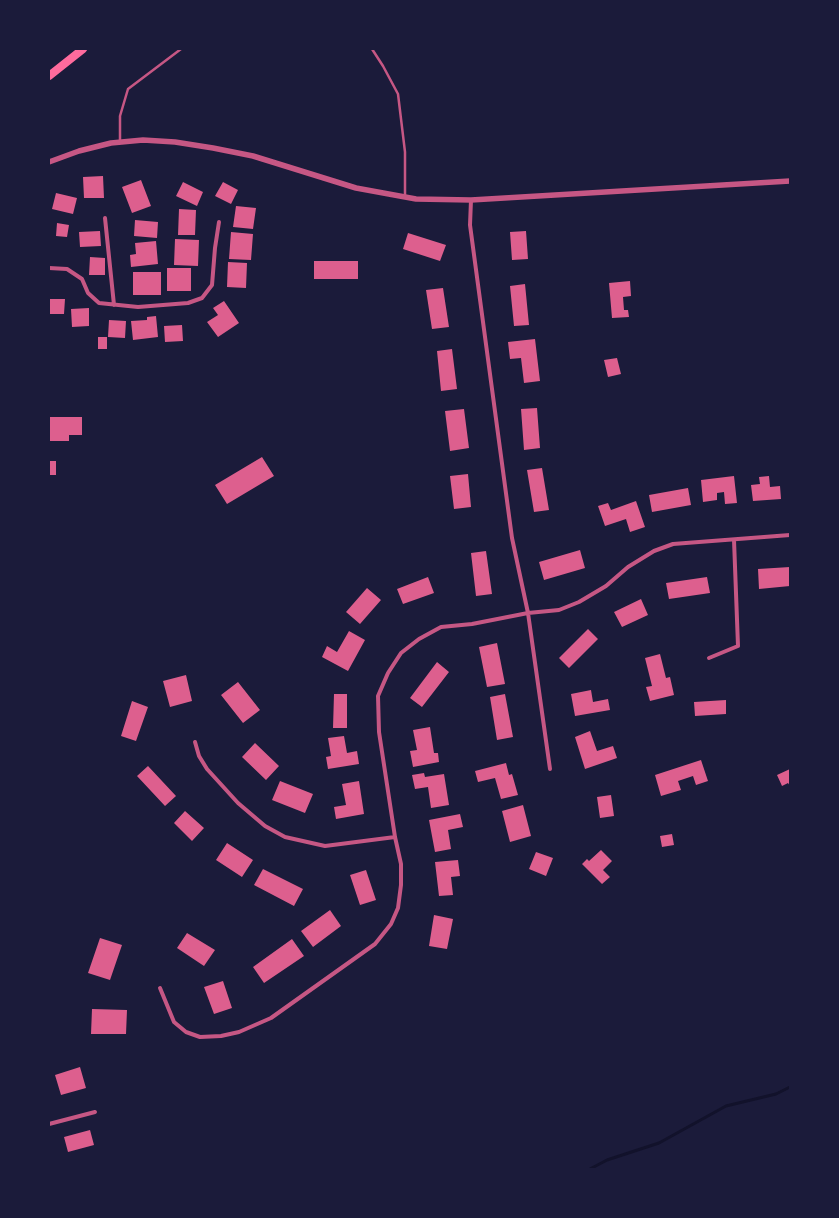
<!DOCTYPE html>
<style>
body{margin:0}
#map{position:relative;width:839px;height:1218px;overflow:hidden;background:#1b1b3a;font-family:Lato,sans-serif}
canvas{display:block}
.frame{position:absolute;inset:0;border:50px solid #1b1b3a;pointer-events:none}
</style>
<div id="map">
<canvas width="839" height="1218"></canvas>
<div class="frame"></div>
</div>
<script>
const g = document.querySelector('canvas').getContext('2d');
g.lineJoin = 'round';
const shape = rows => new Path2D(rows.map(r => 'M' + r).join(''));
function trace(path, color, width, dash) { g.strokeStyle = color; g.lineWidth = width; g.lineCap = dash ? 'butt' : 'round'; g.setLineDash(dash || []); g.stroke(path); }
function paint(path, color) { g.fillStyle = color; g.fill(path, 'evenodd'); }
trace(shape([
 [590,1169,607,1160,659,1143,726,1106,776,1094,790,1087]
]), '#12122b', 3);
paint(shape([
 [103,176,104,198,84,198,83,177],
 [141,180,151,206,132,213,122,187],
 [183,182,203,192,197,206,176,196],
 [223,182,238,190,231,204,215,196],
 [56,193,77,198,73,214,52,209],
 [236,206,256,208,253,229,233,227],
 [179,209,196,210,195,235,178,235],
 [135,220,158,222,157,238,134,236],
 [57,223,69,225,67,237,56,236],
 [100,231,101,246,80,247,79,232],
 [526,231,528,259,512,260,510,232],
 [231,232,253,234,251,260,229,259],
 [408,233,446,245,440,261,403,249],
 [175,239,199,240,198,266,174,265],
 [156,241,158,264,131,267,130,255,136,254,135,243],
 [90,257,105,258,105,275,89,275],
 [314,261,358,261,358,279,314,279],
 [228,262,247,263,246,288,227,287],
 [167,268,191,268,191,291,167,291],
 [133,272,161,272,161,295,133,295],
 [630,281,631,296,623,297,624,310,628,310,629,317,612,318,609,283],
 [525,284,529,325,514,326,510,286],
 [443,288,449,327,432,329,426,290],
 [49,299,65,299,64,314,49,314],
 [224,301,239,323,218,337,207,322,218,315,213,308],
 [89,308,89,326,72,327,71,309],
 [156,316,158,337,133,340,131,321,147,320,147,317],
 [109,320,126,321,125,338,108,337],
 [182,325,183,341,165,342,164,326],
 [98,337,107,337,107,349,98,349],
 [535,339,540,381,524,383,521,358,510,359,508,342],
 [452,349,457,389,441,391,437,351],
 [617,358,621,374,608,377,604,360],
 [537,408,540,448,524,450,521,409],
 [464,409,469,448,450,451,445,411],
 [49,417,82,417,82,435,69,435,69,441,49,441],
 [262,457,274,476,227,504,215,485],
 [49,461,56,461,56,475,49,475],
 [542,468,549,510,534,512,527,470],
 [468,474,471,507,454,509,450,476],
 [734,476,737,503,725,504,724,492,717,493,717,500,703,502,701,480],
 [769,476,770,487,780,486,781,499,753,501,751,485,760,484,759,477],
 [688,488,691,505,652,512,649,495],
 [636,501,645,527,630,532,626,519,605,526,598,506,608,503,611,510],
 [580,550,585,568,544,580,539,562],
 [486,551,492,594,476,596,471,553],
 [790,567,790,586,759,589,758,569],
 [428,577,434,593,403,604,397,589],
 [707,577,710,593,669,599,666,583],
 [367,588,381,600,360,624,346,612],
 [641,599,648,615,622,627,614,612],
 [588,629,598,639,569,668,559,658],
 [349,631,365,640,348,671,322,657,327,646,337,652],
 [497,643,505,684,487,687,479,647],
 [660,654,666,678,670,677,674,695,650,701,646,687,652,686,645,658],
 [437,662,449,672,422,707,410,698],
 [186,675,192,701,170,707,163,681],
 [238,682,260,710,243,723,221,695],
 [591,690,593,702,608,699,610,710,575,716,571,694],
 [334,694,347,694,347,728,333,728],
 [505,694,513,737,497,740,490,697],
 [726,700,726,714,695,716,694,702],
 [132,701,148,707,136,741,121,736],
 [430,727,434,753,438,753,439,762,413,767,410,751,417,750,413,730],
 [590,731,597,751,613,746,617,758,585,769,575,737],
 [344,736,347,753,357,751,359,764,328,769,326,757,331,756,328,738],
 [255,743,279,766,266,780,242,757],
 [701,760,708,781,696,785,693,776,678,781,681,790,661,796,655,775],
 [506,763,509,775,512,774,518,795,501,799,495,778,478,782,475,771],
 [148,766,176,796,165,806,137,776],
 [790,769,790,786,788,783,782,786,777,775],
 [424,773,425,777,444,774,449,805,431,808,428,787,415,789,412,775],
 [280,781,313,794,305,813,272,800],
 [359,781,364,814,336,819,334,807,346,805,342,784],
 [611,795,614,816,600,818,597,797],
 [523,805,531,836,510,842,502,811],
 [185,811,204,828,192,841,174,823],
 [460,814,463,827,448,830,451,849,435,852,429,820],
 [672,834,674,845,662,847,660,836],
 [227,843,253,860,242,877,216,860],
 [601,850,612,861,603,870,610,877,602,884,582,864,587,859,589,861],
 [536,852,553,858,546,876,529,869],
 [458,860,460,876,451,877,453,895,439,896,435,862],
 [263,869,303,889,294,906,254,885],
 [366,870,376,900,360,905,350,875],
 [330,910,341,926,313,947,301,931],
 [434,915,453,919,447,949,429,946],
 [187,933,215,950,204,966,177,948],
 [100,938,122,945,110,980,88,973],
 [292,939,304,956,264,983,253,967],
 [223,981,232,1008,214,1014,204,987],
 [92,1009,127,1010,126,1034,91,1034],
 [80,1067,86,1088,61,1095,55,1075],
 [90,1130,94,1145,68,1152,64,1137]
]), '#dd5f8e');
trace(shape([
 [372,49,383,66,398,94,405,152,405,196],
 [120,141,120,116,128,89,181,49]
]), '#c65784', 2.5);
trace(shape([
 [471,200,470,225,512,538,528,613,550,769],
 [105,218,114,305],
 [49,268,67,269,82,279,88,293,99,303,138,307,188,303,202,298,212,285,215,248,219,222],
 [709,658,738,646,734,540],
 [195,742,199,756,207,769,238,803,265,826,285,837,325,846,395,837],
 [160,988,174,1022,186,1032,200,1037,221,1036,239,1032,271,1018,375,944,391,924,398,908,401,885,401,864,395,837,379,732,378,696,388,673,401,653,419,639,441,627,472,624,528,613,559,610,579,602,606,586,628,567,654,551,673,544,790,535],
 [49,1124,95,1112]
]), '#c65784', 4);
trace(shape([
 [49,162,79,151,111,143,143,140,175,142,213,148,253,156,356,188,416,199,471,200,790,181]
]), '#c65784', 5.5);
trace(shape([
 [49,76,83,49]
]), '#ff6b9d', 8);
</script>
